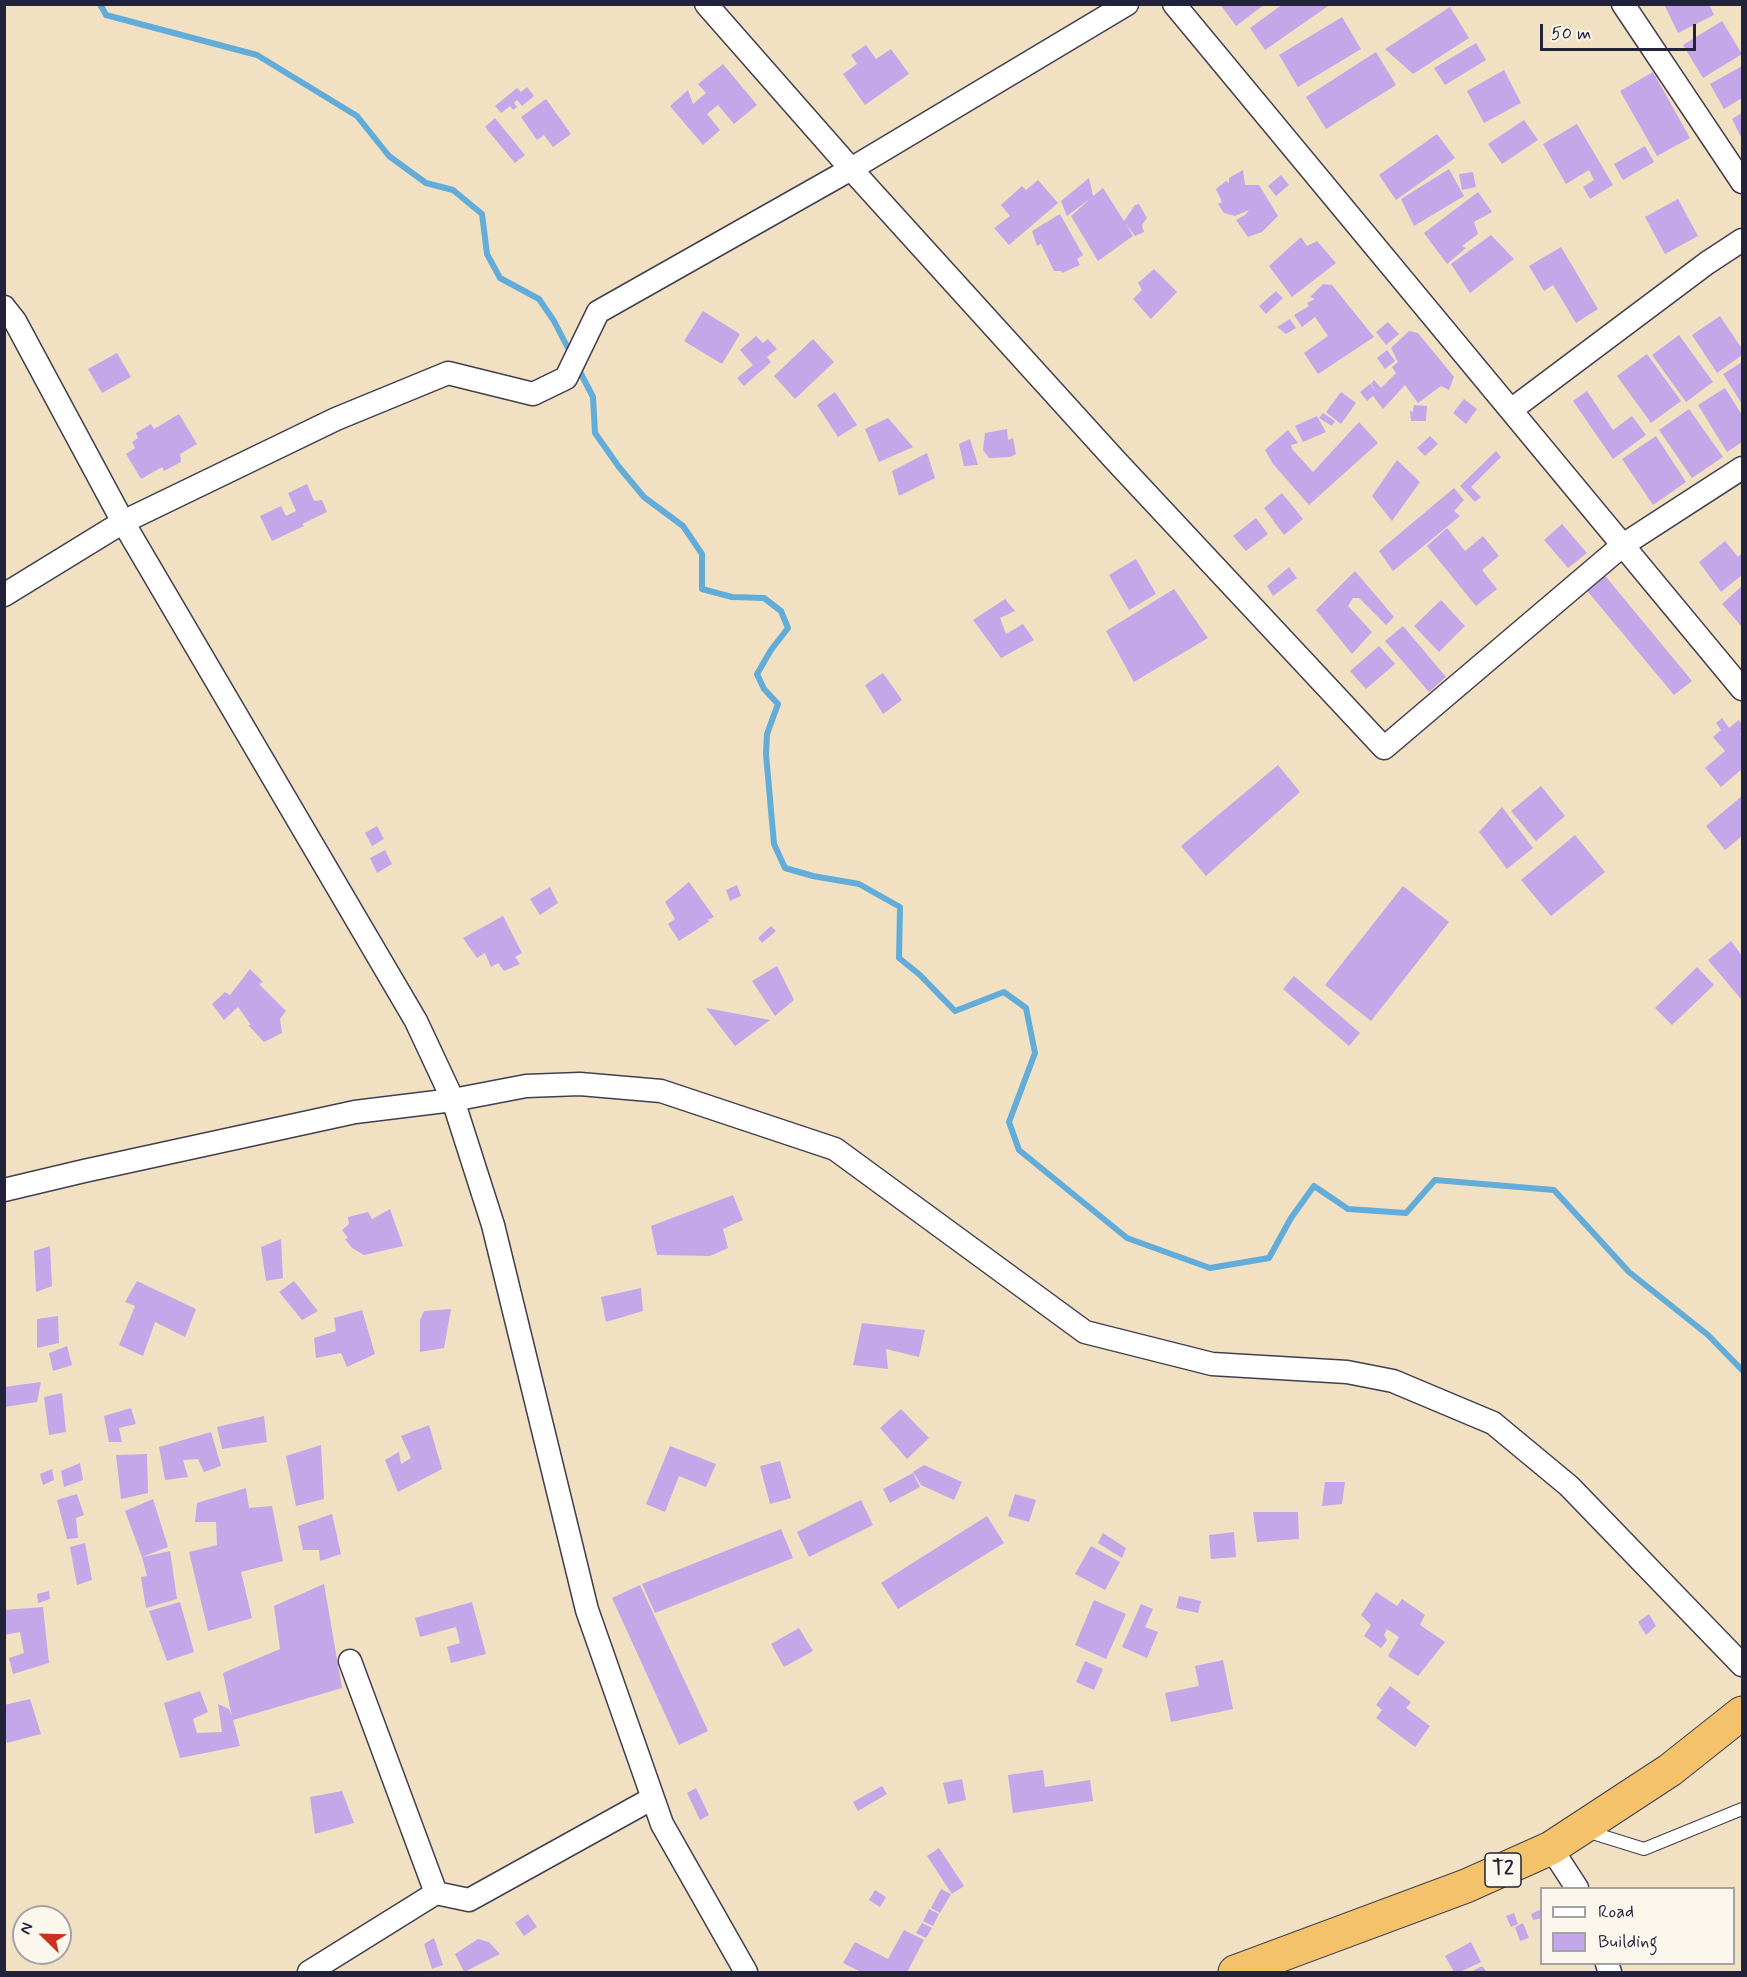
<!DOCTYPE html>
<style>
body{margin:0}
#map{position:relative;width:1747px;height:1977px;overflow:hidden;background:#f1e1c2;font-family:Mynerve,sans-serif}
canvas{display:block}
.frame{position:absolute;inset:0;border:6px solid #22223b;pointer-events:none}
.legend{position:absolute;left:1540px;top:1887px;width:195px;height:78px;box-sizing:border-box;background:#fbf7ec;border:2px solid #a4a2a5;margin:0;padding:8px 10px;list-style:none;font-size:18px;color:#22223b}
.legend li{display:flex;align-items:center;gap:12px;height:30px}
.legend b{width:30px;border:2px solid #a4a2a5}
.north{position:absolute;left:12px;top:1905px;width:60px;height:60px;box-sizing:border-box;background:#fbf7ec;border:2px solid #a4a2a5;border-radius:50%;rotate:293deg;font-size:16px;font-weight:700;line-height:24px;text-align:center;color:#22223b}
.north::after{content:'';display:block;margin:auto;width:21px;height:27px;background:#c8321e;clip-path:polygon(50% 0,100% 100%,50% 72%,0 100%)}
.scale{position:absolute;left:1540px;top:24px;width:156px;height:27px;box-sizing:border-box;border:3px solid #22223b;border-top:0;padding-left:8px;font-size:18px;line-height:21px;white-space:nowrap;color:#22223b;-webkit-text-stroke:4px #fbf7ec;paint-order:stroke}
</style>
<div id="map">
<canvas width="1747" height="1977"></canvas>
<div class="frame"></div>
<ul class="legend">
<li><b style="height:8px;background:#fff"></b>Road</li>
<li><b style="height:16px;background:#c3a7e8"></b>Building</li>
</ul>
<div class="north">N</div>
<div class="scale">50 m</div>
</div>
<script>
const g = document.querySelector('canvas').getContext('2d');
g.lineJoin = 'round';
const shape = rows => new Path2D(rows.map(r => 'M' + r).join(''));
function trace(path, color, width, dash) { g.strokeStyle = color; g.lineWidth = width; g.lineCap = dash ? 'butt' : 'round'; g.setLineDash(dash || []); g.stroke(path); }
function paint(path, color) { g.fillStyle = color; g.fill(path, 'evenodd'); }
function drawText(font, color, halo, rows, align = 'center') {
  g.font = font + ' Mynerve,sans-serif'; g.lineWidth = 5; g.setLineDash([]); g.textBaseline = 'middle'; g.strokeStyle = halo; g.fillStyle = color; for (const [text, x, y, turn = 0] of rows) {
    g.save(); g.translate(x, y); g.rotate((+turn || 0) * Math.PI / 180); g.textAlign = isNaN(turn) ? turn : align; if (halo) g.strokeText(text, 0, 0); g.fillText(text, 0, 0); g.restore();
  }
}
trace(shape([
 [100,4,106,15,257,55,357,116,389,156,426,183,453,190,482,214,487,254,500,278,539,299,554,321,571,354],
 [577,366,593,397,595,433,619,467,644,497,683,526,702,554,702,589,732,597,764,598,781,611,788,628,771,650,757,674,764,689,778,704,767,734,766,754,774,844,785,868,813,876,859,884,900,907,899,958,920,975,955,1011,1004,992,1026,1008,1035,1053,1009,1122,1019,1150,1127,1238,1210,1268,1269,1258,1291,1218,1314,1186,1348,1209,1406,1213,1435,1180,1554,1190,1629,1272,1708,1335,1742,1370]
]), '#62acda', 6);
paint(shape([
 [1220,4,1265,4,1236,26],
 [1283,4,1331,4,1265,50,1250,28],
 [1664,4,1709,4,1714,15,1678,33],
 [1450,7,1469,38,1413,74,1385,49],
 [1342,17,1361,49,1298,87,1279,55],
 [1722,21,1742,54,1703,78,1683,45],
 [1476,43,1486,60,1445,85,1434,68],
 [866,45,876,59,891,49,909,74,865,105,843,74,857,64,851,55],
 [1376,52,1396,85,1326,129,1306,97],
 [723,64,757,105,734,124,718,105,707,114,720,130,703,145,670,106,688,90,693,104,706,93,698,84],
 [1742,66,1742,98,1724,109,1710,84],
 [1504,70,1521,103,1484,123,1467,91],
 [1653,72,1690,138,1657,156,1620,91],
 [527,87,534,96,522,106,517,100,514,103,517,107,513,110,510,106,501,113,495,106,517,88,521,92],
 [546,99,571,134,553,147,544,135,537,140,521,117],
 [1742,113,1742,139,1732,119],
 [495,118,525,155,515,163,485,127],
 [1524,120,1538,140,1502,164,1488,144],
 [1577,124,1613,185,1590,199,1583,187,1594,180,1589,170,1566,184,1543,144],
 [1437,134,1455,158,1396,200,1379,175],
 [1645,146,1654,162,1623,180,1614,164],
 [1449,169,1464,196,1414,226,1401,199],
 [1243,170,1245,185,1259,185,1278,216,1262,232,1248,237,1236,220,1245,215,1249,210,1235,216,1224,213,1218,204,1222,202,1216,189,1226,181,1229,183,1229,178],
 [1473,172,1476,187,1462,190,1459,174],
 [1281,175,1289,185,1276,196,1268,186],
 [1089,178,1093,196,1103,188,1124,221,1135,205,1139,204,1147,218,1142,225,1144,232,1135,236,1126,224,1133,236,1098,261,1071,216,1091,198,1067,216,1061,201],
 [1038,180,1058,203,1009,245,994,228,1010,216,1001,205,1022,186,1026,190],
 [1478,192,1492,212,1474,222,1478,234,1462,246,1466,248,1447,264,1424,233],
 [1678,199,1698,236,1665,254,1645,217],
 [1060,214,1083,255,1077,259,1080,265,1062,273,1061,271,1054,271,1041,244,1037,246,1032,231],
 [1491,235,1514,259,1470,293,1451,264],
 [1301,237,1307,246,1317,241,1336,263,1292,297,1269,266],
 [1561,247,1598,309,1576,323,1553,285,1544,291,1529,266],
 [1154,269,1177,292,1151,319,1133,299,1142,290,1138,283],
 [1323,284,1332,285,1374,337,1318,374,1304,353,1328,336,1315,317,1302,327,1294,315,1309,306,1307,303,1315,299,1310,297],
 [1276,291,1283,298,1266,314,1259,306],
 [703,311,740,334,722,364,684,341],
 [1720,316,1742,349,1742,355,1717,373,1692,335],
 [1290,319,1296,328,1286,334,1277,327],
 [1388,322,1399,334,1386,345,1376,332],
 [1409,331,1418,333,1454,377,1449,390,1441,386,1418,403,1405,385,1383,409,1373,396,1367,401,1360,392,1370,384,1379,395,1371,384,1374,380,1381,388,1396,373,1392,367,1398,362,1391,348],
 [1679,335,1713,382,1686,402,1652,355],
 [756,336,763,343,768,339,777,349,767,357,771,362,744,386,737,378,753,365,740,350],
 [813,339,834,362,795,399,774,376],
 [1387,350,1395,361,1385,369,1377,358],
 [117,353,131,377,102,393,88,369],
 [1647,354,1681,401,1651,423,1617,376],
 [1742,362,1742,404,1723,374],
 [1725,388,1742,415,1742,442,1727,452,1698,405],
 [1587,391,1613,430,1632,416,1646,435,1613,459,1573,401],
 [835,392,857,425,838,437,817,405],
 [1341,392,1356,403,1341,424,1326,412],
 [1464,399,1477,409,1466,424,1453,413],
 [1414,405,1427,406,1426,421,1411,421,1410,411,1413,412],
 [1689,409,1723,457,1692,478,1659,430],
 [1323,413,1335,421,1332,426,1319,418],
 [179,414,197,444,180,454,181,462,164,471,162,467,141,479,126,454,135,448,132,442,138,438,136,433,151,424,154,429],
 [1317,416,1326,432,1303,442,1295,426],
 [888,418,913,447,879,462,865,429],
 [1359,422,1378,443,1309,505,1273,464,1265,450,1288,430,1298,443,1291,445,1292,449,1313,472],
 [1007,429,1008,440,1013,438,1016,454,1010,457,989,458,983,450,985,433],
 [1430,436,1438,444,1425,456,1417,448],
 [1656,436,1686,482,1653,505,1622,459],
 [970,439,978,465,964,466,959,444],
 [1496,451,1501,457,1471,487,1481,497,1475,502,1460,486],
 [927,453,935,478,899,496,892,471],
 [1397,460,1420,482,1392,521,1372,496],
 [307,484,314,501,322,500,327,512,302,524,304,526,272,541,260,516,281,506,286,516,296,511,288,493],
 [1454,488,1464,500,1454,511,1460,516,1393,571,1379,551],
 [1282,493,1303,519,1284,535,1264,508],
 [1256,518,1268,534,1246,551,1233,536],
 [1562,524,1587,553,1568,568,1544,540],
 [1447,528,1465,551,1483,536,1499,556,1482,570,1497,589,1476,606,1427,546],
 [1725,541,1738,557,1742,553,1742,575,1721,592,1699,562],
 [1136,559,1156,594,1129,610,1109,575],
 [1289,567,1297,578,1273,596,1267,586],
 [1355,571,1394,617,1386,625,1359,598,1353,598,1348,606,1372,632,1352,654,1316,610],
 [1602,572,1692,681,1674,695,1584,587],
 [1742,586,1742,627,1722,604],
 [1174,589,1208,638,1134,682,1106,631],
 [1005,599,1015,611,1000,618,1006,634,1023,624,1034,640,1001,658,973,620],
 [1441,600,1465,626,1439,652,1414,626],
 [1403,626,1446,677,1429,692,1385,641],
 [1379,646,1395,664,1366,689,1350,671],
 [883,673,902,700,883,714,865,685],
 [1722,718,1729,728,1739,720,1742,724,1742,732,1740,734,1742,738,1742,769,1721,787,1705,768,1725,751,1713,737,1721,730,1716,723],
 [1278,765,1300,792,1206,876,1181,846],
 [1541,786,1565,816,1536,841,1511,811],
 [1742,796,1742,836,1725,850,1706,826],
 [1502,807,1533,848,1507,869,1479,832],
 [377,826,384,839,372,846,365,833],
 [1575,835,1605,872,1551,916,1521,880],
 [385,850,392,864,377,873,370,858],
 [689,882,714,917,707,920,710,921,679,941,668,924,675,919,665,902],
 [737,885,741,896,730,901,726,890],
 [1403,886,1449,922,1371,1021,1325,985],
 [550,887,558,903,540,915,530,899],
 [503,916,522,953,515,957,520,964,504,971,498,963,491,967,485,953,477,958,463,938],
 [771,926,776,931,762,943,758,938],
 [1731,941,1742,956,1742,998,1741,999,1708,960],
 [777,966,794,1000,775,1016,752,981],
 [1697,967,1714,985,1672,1025,1655,1008],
 [250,969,263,982,259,984,286,1011,280,1019,282,1033,264,1042,248,1025,251,1025,238,1007,224,1020,212,1004,225,992,230,995],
 [1294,976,1360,1033,1349,1046,1283,989],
 [706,1008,770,1020,735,1046],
 [733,1195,743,1220,723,1229,728,1248,710,1256,657,1255,651,1226],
 [390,1209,403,1246,364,1255,352,1248,345,1239,348,1238,342,1230,349,1224,348,1217,368,1212,372,1219],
 [281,1239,283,1278,266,1281,261,1247],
 [50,1246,52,1286,36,1292,34,1251],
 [137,1281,196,1309,185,1337,155,1322,143,1356,119,1345,135,1306,125,1302],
 [294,1281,318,1311,302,1320,279,1292],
 [641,1288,643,1311,606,1322,601,1297],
 [451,1309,444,1348,420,1352,420,1320,424,1311],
 [362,1310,375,1354,347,1367,341,1353,316,1358,314,1338,336,1331,334,1318],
 [58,1316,59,1343,37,1348,37,1319],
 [862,1323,925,1330,919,1357,886,1349,888,1369,853,1365],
 [67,1346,72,1365,53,1371,49,1353],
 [41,1382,37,1402,4,1407,4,1387],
 [62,1393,66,1432,49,1435,44,1397],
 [131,1408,136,1424,119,1428,122,1442,109,1442,104,1416],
 [901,1409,929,1438,907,1459,880,1428],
 [264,1416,267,1442,222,1449,217,1427],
 [429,1425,442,1469,398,1492,385,1460,399,1452,401,1464,411,1458,401,1436],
 [211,1432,221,1466,204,1472,198,1459,183,1460,188,1477,165,1480,159,1447],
 [321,1445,324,1499,296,1506,286,1456],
 [670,1446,716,1464,706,1487,679,1476,665,1512,646,1504],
 [147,1454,148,1493,121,1499,116,1455],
 [780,1461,791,1498,770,1504,760,1466],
 [80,1463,83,1480,64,1487,61,1471],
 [924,1465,962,1482,954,1500,921,1485,913,1472],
 [52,1469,54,1480,43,1485,40,1474],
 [913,1473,920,1487,890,1503,883,1489],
 [1325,1482,1345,1482,1342,1504,1322,1506],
 [246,1488,249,1508,272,1506,283,1561,241,1572,252,1618,208,1631,189,1552,217,1545,216,1522,195,1522,197,1503],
 [77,1494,84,1515,76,1518,78,1538,67,1539,57,1500],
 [1015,1494,1036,1500,1029,1522,1008,1516],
 [153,1499,168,1547,142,1557,170,1551,177,1599,146,1608,141,1577,147,1576,142,1557,125,1511],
 [861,1500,873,1525,809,1557,797,1532],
 [1253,1512,1298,1512,1299,1539,1257,1542],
 [332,1514,341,1554,320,1561,319,1550,303,1550,298,1526],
 [987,1516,1004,1543,898,1609,881,1583],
 [781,1529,793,1558,655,1613,642,1584],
 [1234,1532,1236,1557,1211,1559,1209,1535],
 [1103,1533,1126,1548,1122,1558,1098,1543],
 [85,1543,92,1580,77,1585,70,1547],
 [1091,1546,1120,1562,1105,1590,1075,1574],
 [324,1584,342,1688,233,1720,240,1746,180,1758,164,1703,200,1691,208,1712,193,1719,197,1733,222,1732,218,1704,229,1709,232,1717,223,1673,280,1649,274,1606],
 [640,1585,708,1731,679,1745,612,1598],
 [49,1591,50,1599,38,1603,37,1594],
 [1376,1592,1397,1606,1402,1599,1425,1615,1420,1625,1445,1642,1418,1676,1388,1656,1399,1637,1387,1629,1384,1635,1387,1640,1381,1648,1364,1636,1371,1625,1361,1615],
 [1179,1596,1201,1601,1198,1613,1176,1608],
 [1094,1600,1126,1614,1106,1659,1075,1645],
 [180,1602,194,1652,167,1661,149,1611],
 [472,1602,486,1654,451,1663,447,1647,460,1643,456,1627,420,1637,415,1618],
 [1141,1604,1153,1609,1145,1627,1158,1632,1147,1658,1122,1647],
 [43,1607,49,1663,13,1674,9,1658,24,1653,20,1632,4,1635,4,1610],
 [1649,1614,1656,1626,1646,1635,1638,1622],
 [799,1628,813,1651,784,1667,771,1644],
 [1223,1660,1233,1709,1171,1722,1165,1693,1199,1686,1195,1666],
 [1085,1661,1103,1669,1094,1690,1076,1682],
 [1390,1686,1411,1702,1406,1708,1430,1726,1415,1747,1376,1718,1382,1710,1376,1705],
 [30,1699,41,1734,7,1743,4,1730,4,1705],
 [1043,1770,1045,1787,1090,1780,1093,1801,1013,1813,1008,1775],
 [962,1779,966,1800,948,1804,943,1783],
 [882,1786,887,1794,858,1811,853,1802],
 [696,1788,709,1815,700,1820,687,1793],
 [342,1791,354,1823,315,1834,310,1797],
 [939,1848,964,1886,952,1894,927,1856],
 [941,1889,951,1894,940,1913,931,1908],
 [875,1890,886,1897,880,1907,869,1900],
 [929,1909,939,1914,933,1926,923,1921],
 [1542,1909,1542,1918,1533,1920,1531,1914],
 [1514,1913,1518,1924,1511,1927,1506,1916],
 [528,1914,537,1927,524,1936,515,1923],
 [922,1923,932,1928,926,1938,916,1933],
 [1523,1923,1529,1938,1520,1941,1515,1927],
 [904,1930,924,1940,907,1972,861,1972,843,1963,855,1942,888,1959],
 [434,1938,443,1965,432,1969,424,1944],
 [478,1939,489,1942,500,1954,464,1972,455,1954],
 [1471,1942,1481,1962,1460,1972,1454,1972,1445,1956],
 [1482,1966,1487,1972,1471,1972]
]), '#c3a7e8');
const service = shape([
 [1586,1831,1644,1849,1742,1809]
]);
const minor = shape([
 [706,4,851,169,1115,460,1384,748,1623,545,1742,468],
 [1174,4,1742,689],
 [1623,4,1742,182],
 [4,307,15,321,123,522,416,1021,453,1100,355,1112,84,1171,4,1190],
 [1511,410,1707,263,1742,240],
 [4,595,123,522,336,419,448,373,533,394,566,378,598,312,851,169,1127,4],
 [350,1661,436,1893],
 [1551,1848,1577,1888],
 [1607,1964,1610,1972],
 [309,1972,436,1893,469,1900,653,1798],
 [746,1972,662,1824,587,1610,493,1225,453,1100,526,1086,580,1084,661,1091,835,1149,1085,1332,1212,1364,1347,1372,1393,1381,1493,1423,1569,1486,1742,1665]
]);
const trunk = shape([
 [1235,1972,1466,1886,1551,1848,1670,1770,1742,1713]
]);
trace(service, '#413f4f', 14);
trace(minor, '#413f4f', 25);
trace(trunk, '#413f4f', 35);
trace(service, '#fff', 12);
trace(minor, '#fff', 22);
trace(trunk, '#f3c26a', 33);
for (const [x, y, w] of [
 [1503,1870,36]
]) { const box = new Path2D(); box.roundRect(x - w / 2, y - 17, w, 34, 4.5); g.fillStyle = '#fbf7ec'; g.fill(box); trace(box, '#22223b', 1.5); }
drawText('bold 20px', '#22223b', null, [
 ["T2",1503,1870]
]);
</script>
